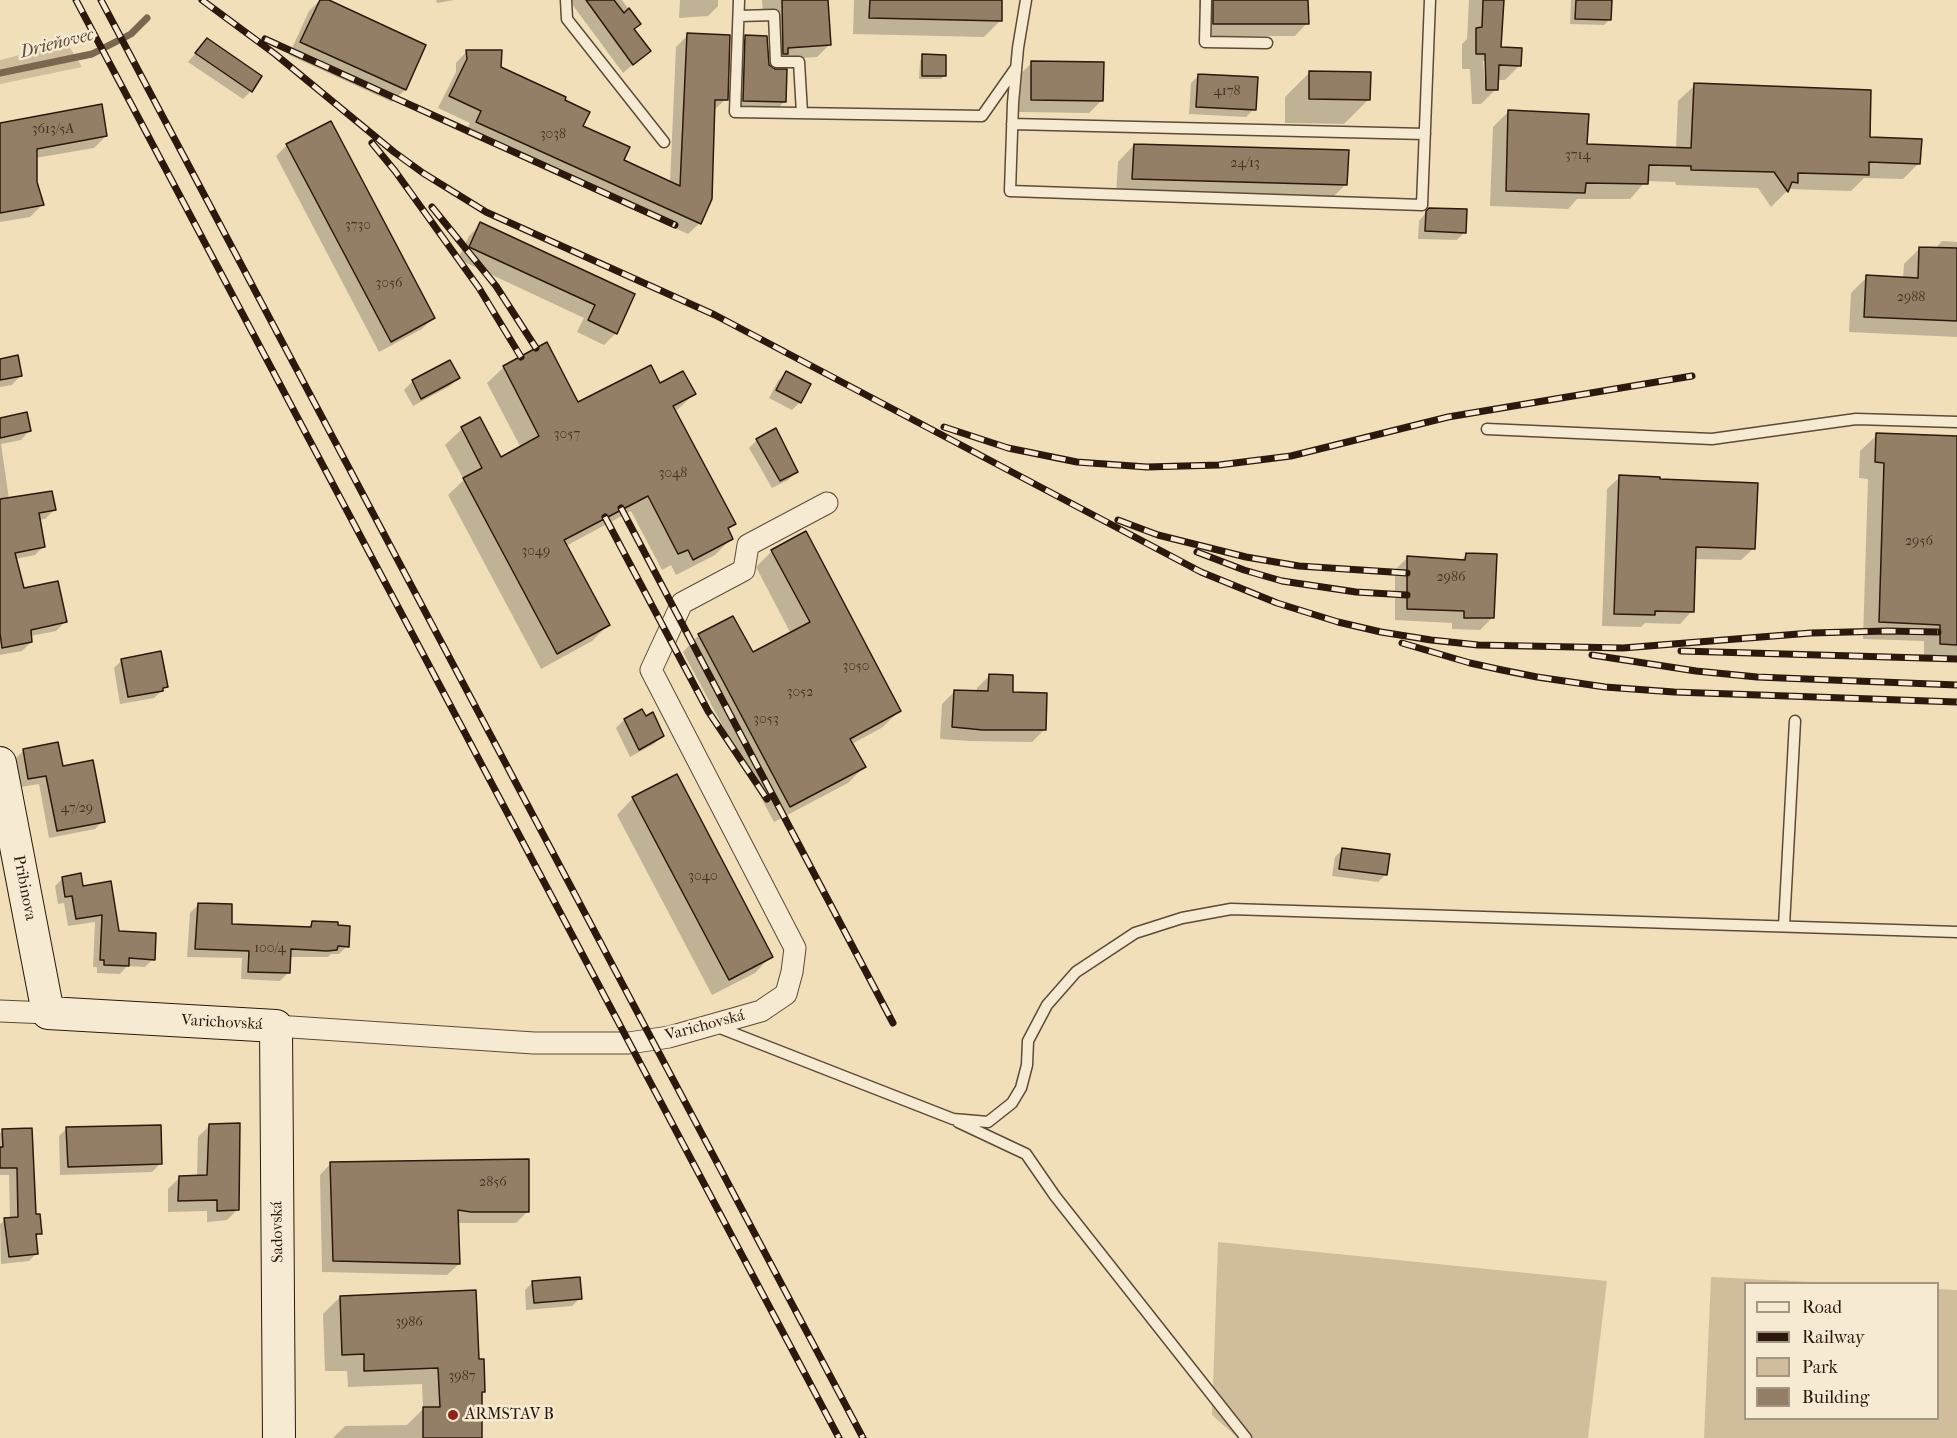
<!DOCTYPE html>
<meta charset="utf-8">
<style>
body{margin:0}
#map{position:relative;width:1957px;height:1438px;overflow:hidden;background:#f1dfb9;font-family:"IM FELL French Canon",serif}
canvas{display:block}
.legend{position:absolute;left:1744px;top:1282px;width:195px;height:138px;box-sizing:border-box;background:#f6ead2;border:2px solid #a59683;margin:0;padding:8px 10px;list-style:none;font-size:18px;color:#2c180c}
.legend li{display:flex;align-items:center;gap:12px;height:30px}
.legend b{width:30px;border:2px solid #a59683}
</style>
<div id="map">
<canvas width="1957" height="1438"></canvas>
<ul class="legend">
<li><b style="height:8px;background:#f6ead2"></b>Road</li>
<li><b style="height:8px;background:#2c180c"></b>Railway</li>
<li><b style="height:16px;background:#d0bd9c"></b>Park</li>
<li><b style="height:16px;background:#927f66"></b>Building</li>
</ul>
</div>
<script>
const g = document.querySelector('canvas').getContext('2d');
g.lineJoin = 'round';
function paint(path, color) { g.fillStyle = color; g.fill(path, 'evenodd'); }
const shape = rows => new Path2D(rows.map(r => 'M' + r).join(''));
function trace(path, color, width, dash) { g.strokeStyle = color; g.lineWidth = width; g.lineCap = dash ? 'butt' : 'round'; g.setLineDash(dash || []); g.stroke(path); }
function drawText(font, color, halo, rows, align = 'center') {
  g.font = font + ' "IM FELL French Canon",serif'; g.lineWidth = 5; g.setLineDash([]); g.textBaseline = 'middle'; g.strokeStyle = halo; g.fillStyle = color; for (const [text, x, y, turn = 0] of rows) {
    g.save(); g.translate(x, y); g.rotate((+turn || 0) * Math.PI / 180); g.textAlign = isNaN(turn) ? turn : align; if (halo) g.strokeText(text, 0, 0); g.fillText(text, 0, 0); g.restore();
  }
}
paint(shape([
 [67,43,82,67,0,84,0,60],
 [1218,1242,1607,1281,1588,1438,1238,1438,1212,1415],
 [1711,1277,1833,1283,1746,1284,1746,1418,1938,1418,1938,1289,1957,1290,1957,1438,1704,1438]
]), '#d0bd9c');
paint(shape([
 [320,0,326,0,424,45,405,90,392,102,289,55,309,11],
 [436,0,454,0,437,3],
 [569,0,622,0,639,24,633,30,649,51,623,73],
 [680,0,718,0,718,6,708,16,679,18],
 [762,0,827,0,829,45,817,57,781,59,771,66,770,14,763,14],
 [854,0,1001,0,1001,20,984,37,853,34],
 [1199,0,1307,0,1307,23,1295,36,1201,36,1202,13,1199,7],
 [1469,0,1502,0,1499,49,1520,65,1505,80,1497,80,1496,89,1481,104,1472,104,1470,69,1462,69,1462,44,1467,39],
 [1483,61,1486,61,1488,84,1485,84],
 [1571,0,1610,0,1610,19,1604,25,1570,24],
 [688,35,726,99,713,111,700,223,688,234,465,134,470,123,438,108,456,72,456,63,467,51,563,101,581,127,622,161,670,183,676,47],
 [746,37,768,66,785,101,777,109,736,108,738,45],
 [207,40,251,91,243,99,188,62],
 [923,57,944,76,941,79,919,79,920,61],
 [1032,63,1102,100,1089,113,1019,112,1019,75],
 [1309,73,1369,99,1344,124,1285,123,1285,97],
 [1199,75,1254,109,1246,117,1189,114,1191,83],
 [1695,85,1868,139,1919,163,1903,179,1864,178,1851,191,1789,189,1771,207,1758,188,1676,185,1675,182,1646,181,1630,199,1577,199,1568,209,1490,206,1493,127,1509,111,1586,145,1676,149,1678,101],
 [0,125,106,136,94,148,35,158,36,182,42,205,30,217,0,222],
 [287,145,433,318,422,329,379,352,276,156],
 [1134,145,1345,185,1329,201,1116,195,1118,162],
 [1429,209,1465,232,1457,240,1418,239,1419,221],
 [481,224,633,295,616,333,604,345,577,332,584,318,458,259,469,236],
 [1942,241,1957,242,1957,337,1849,332,1851,293,1867,277,1903,278,1904,264,1919,249,1935,249],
 [0,360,20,376,12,385,0,387],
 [450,362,458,378,450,386,413,406,404,390,412,382],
 [504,367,578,404,659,385,694,394,675,412,734,524,727,531,731,539,715,555,676,575,671,565,662,570,631,511,566,546,608,625,592,641,541,669,448,495,464,480,445,445,462,429,480,419,500,459,521,448,487,383],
 [786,373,809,385,800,402,792,410,769,398,778,381],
 [0,420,29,431,21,440,1,444,9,499,54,510,45,519,39,520,43,547,35,555,15,559,23,589,65,622,56,631,30,636,31,642,22,651,0,655],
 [1877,435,1957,437,1957,661,1924,660,1924,641,1863,639,1868,479,1859,478,1860,451],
 [757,440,796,472,788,480,772,488,749,448],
 [1620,477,1754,548,1741,560,1694,559,1692,611,1680,624,1645,623,1641,627,1602,626,1607,489],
 [772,551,899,711,883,727,852,744,864,767,848,783,774,822,683,652,699,635,752,654,791,634,756,567],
 [1467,555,1492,618,1480,630,1452,629,1452,623,1395,620,1395,570,1407,558,1460,561],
 [122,660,167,686,154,698,120,704,114,668],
 [989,676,1011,693,1044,730,1032,742,970,741,940,739,942,704,954,692,977,692,977,688],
 [641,711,662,736,654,744,630,757,616,728,624,720],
 [24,750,62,768,103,821,95,829,49,838,39,784,21,787,16,758],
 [633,798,771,956,755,973,712,995,617,815],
 [1343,849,1386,874,1378,882,1332,876,1335,857],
 [63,878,82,887,118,932,153,959,145,967,127,966,120,974,97,973,97,967,93,967,95,922,68,926,64,903,58,904,55,886],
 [198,905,230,926,307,928,312,923,347,946,339,954,331,954,328,957,289,957,288,973,280,981,241,979,242,958,187,957,190,913],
 [209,1126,238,1209,227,1220,207,1222,207,1211,168,1212,168,1189,179,1178,197,1177,198,1137],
 [67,1128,160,1164,152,1172,60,1175,59,1136],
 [31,1130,34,1216,40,1233,35,1238,37,1253,29,1261,1,1264,0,1224,5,1220,10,1219,9,1175,0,1175,0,1133,3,1131],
 [331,1163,527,1212,516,1223,457,1223,459,1264,447,1275,322,1272,320,1175],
 [533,1282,580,1298,572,1306,526,1310,525,1290],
 [340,1297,478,1361,484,1392,480,1395,481,1438,333,1438,345,1426,407,1425,423,1409,422,1384,348,1387,347,1371,325,1371,323,1314]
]), '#0003');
trace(shape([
 [0,73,92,54,131,34,147,18]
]), '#7a6750', 7);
const building = shape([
 [320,0,329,0,426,45,406,90,300,42,320,0],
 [586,0,614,0,624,13,629,8,641,24,634,29,651,51,633,65,586,0],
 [782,0,828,0,831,45,788,48,788,54,783,54,782,0],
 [870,0,1002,0,1002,21,869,18,870,0],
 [1213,0,1308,0,1309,24,1213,24,1213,0],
 [1483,0,1504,0,1501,47,1522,48,1521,66,1499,65,1498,90,1486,90,1485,54,1476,54,1476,28,1482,27,1483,0],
 [1576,0,1612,0,1611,20,1575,19,1576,0],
 [687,33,730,35,728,100,715,100,712,199,701,224,476,122,481,111,449,96,467,59,466,50,502,50,501,67,566,97,565,100,590,112,583,126,630,147,624,160,680,186,687,33],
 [745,35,767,36,769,65,775,69,787,69,786,102,743,101,745,35],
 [207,38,262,76,252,92,195,53,207,38],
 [922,54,946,55,946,76,922,76,922,54],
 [1031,61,1104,62,1103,101,1031,100,1031,61],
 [1309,71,1371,72,1370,100,1309,99,1309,71],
 [1198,74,1258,77,1256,110,1196,107,1198,74],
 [1694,83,1871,90,1870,137,1922,139,1920,164,1869,162,1869,175,1798,173,1798,183,1792,182,1788,192,1774,172,1691,170,1691,166,1649,165,1648,184,1586,183,1585,193,1506,191,1508,110,1589,114,1587,144,1691,148,1694,83],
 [102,104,107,136,37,149,37,182,44,205,0,213,0,123,102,104],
 [331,121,435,318,391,342,286,144,331,121],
 [1134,144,1349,150,1347,185,1132,179,1134,144],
 [1429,208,1467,209,1466,233,1425,231,1426,211,1429,208],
 [480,222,635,294,617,334,588,320,595,305,469,247,480,222],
 [1919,247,1957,248,1957,321,1864,317,1866,275,1918,278,1919,247],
 [547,342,578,402,651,365,660,383,683,371,696,394,673,406,736,524,728,528,733,539,693,560,688,550,678,554,648,496,564,540,610,625,557,654,463,478,482,468,461,427,480,417,501,457,539,436,503,366,547,342],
 [18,355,22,376,0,380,0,359,18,355],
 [450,360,460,378,421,399,412,380,450,360],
 [786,371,811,384,801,403,776,390,786,371],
 [27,412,31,431,0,438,0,418,27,412],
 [776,428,798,472,780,481,756,439,776,428],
 [1876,433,1957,436,1957,645,1940,644,1940,625,1879,622,1884,463,1875,462,1876,433],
 [1619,475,1660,477,1660,479,1758,483,1755,549,1696,547,1694,612,1655,611,1655,615,1614,614,1619,475],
 [52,491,56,510,39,513,45,547,15,553,24,588,58,581,67,622,31,630,32,642,2,648,0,633,0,499,52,491],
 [806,531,901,711,850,739,866,767,790,807,698,634,733,616,753,652,810,622,771,550,806,531],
 [1466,553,1497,554,1494,618,1464,618,1464,611,1407,609,1407,556,1465,560,1466,553],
 [161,651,168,687,163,688,163,691,128,697,121,659,161,651],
 [989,674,1013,675,1013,692,1047,693,1046,730,983,730,952,727,954,690,988,691,989,674],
 [642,709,646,716,653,712,664,736,639,750,624,719,642,709],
 [58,742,63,766,93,760,105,822,57,831,46,776,28,779,23,749,58,742],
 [677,774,773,957,729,980,632,797,677,774],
 [1342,848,1390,854,1387,875,1339,869,1342,848],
 [81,873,83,886,111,881,119,931,156,933,155,960,129,958,129,966,104,965,104,960,100,960,102,915,76,919,72,896,65,897,62,877,81,873],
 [198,903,232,904,232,924,311,927,312,921,338,922,338,925,350,926,349,947,338,946,337,950,327,951,291,949,290,973,248,972,249,951,195,949,198,903],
 [240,1123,239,1210,217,1211,217,1200,178,1201,179,1176,207,1175,209,1124,240,1123],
 [161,1125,162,1164,68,1167,66,1127,161,1125],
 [32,1128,36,1214,40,1214,42,1234,36,1234,38,1254,9,1257,4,1218,18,1217,17,1168,0,1168,0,1147,3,1147,2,1129,32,1128],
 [529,1159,529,1212,471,1212,458,1210,460,1264,333,1261,330,1162,529,1159],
 [580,1277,582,1299,534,1303,532,1281,580,1277],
 [476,1290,479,1359,484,1359,485,1392,482,1392,482,1438,423,1438,423,1407,440,1407,438,1368,364,1371,364,1354,342,1355,340,1296,476,1290]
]);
paint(building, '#927f66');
trace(building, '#2c180c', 1.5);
const lane = shape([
 [566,0,567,19,664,142],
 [739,0,735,112,982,116,1015,69],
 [1026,0,1018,48,1013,103,1010,191,1422,205,1430,0],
 [1206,0,1205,42,1267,43],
 [739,16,774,15,776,62,799,62,802,113],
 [1012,124,1425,134],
 [1487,429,1712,439,1856,419,1957,422],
 [1784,926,1795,721],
 [715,1026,953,1119,988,1122,1012,1103,1021,1088,1027,1065,1028,1041,1047,1005,1076,972,1135,933,1182,918,1231,909,1957,932],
 [958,1122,1026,1154,1055,1196,1246,1438]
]);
const street = shape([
 [0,1011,48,1013],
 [276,1026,534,1043,629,1043,669,1037,761,1011,786,994,792,972,795,948,651,670,682,603,744,570,748,545,827,503]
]);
const secondary = shape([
 [0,763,48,1013,276,1026,279,1438]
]);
trace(lane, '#5d4a37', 13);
trace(street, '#5d4a37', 23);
trace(secondary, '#2c180c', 34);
trace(lane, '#f6ead2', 10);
trace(street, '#f6ead2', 21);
trace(secondary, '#f6ead2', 32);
const rail = shape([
 [76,0,839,1438],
 [101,0,863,1438],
 [202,0,275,54,394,152,423,173,486,212,715,315,1201,572,1277,603,1338,622,1381,632,1431,640,1478,645,1623,648,1811,633,1887,631,1938,632],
 [265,39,675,225],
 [372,143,395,171,479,288,521,357],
 [432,207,496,286,536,348],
 [944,427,1008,448,1077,462,1147,467,1219,465,1291,456,1448,417,1692,376],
 [621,508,893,1023],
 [605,517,708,711,767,799],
 [1118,520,1158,535,1246,557,1299,566,1407,573],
 [1197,552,1244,570,1282,581,1356,592,1407,595],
 [1402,643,1470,663,1502,670,1537,677,1605,687,1674,692,1957,702],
 [1681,651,1957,659],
 [1592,655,1696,671,1757,677,1957,685]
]);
trace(rail, '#2c180c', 7);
trace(rail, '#f6ead2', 4.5, [14]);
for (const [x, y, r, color] of [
 [453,1415,6,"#8f2418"]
]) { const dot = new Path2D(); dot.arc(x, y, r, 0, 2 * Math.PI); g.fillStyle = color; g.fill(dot); trace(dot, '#f6ead2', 2); }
drawText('14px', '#463222', null, [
 ["4178",1227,92],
 ["3613/5A",53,130],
 ["3038",553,135],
 ["3714",1578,156],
 ["24/13",1245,164],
 ["3730",358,226],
 ["3056",389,284],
 ["2988",1911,298],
 ["3057",567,435],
 ["3048",673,474],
 ["2956",1919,542],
 ["3049",536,552],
 ["2986",1451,578],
 ["3050",856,667],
 ["3052",800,693],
 ["3053",766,720],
 ["47/29",77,809],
 ["3040",703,877],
 ["100/4",270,949],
 ["2856",493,1183],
 ["3986",409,1323],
 ["3987",462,1377]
]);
drawText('16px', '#2c180c', '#f6ead2', [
 ["Pribinova",24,888,79],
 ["Varichovská",222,1023,3],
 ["Varichovská",705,1026,-15],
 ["Sadovská",278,1232,-91]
]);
drawText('16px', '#2c180c', '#f6ead2', [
 ["ARMSTAV B",465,1415]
], 'left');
drawText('italic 18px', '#604c3a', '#f6ead2', [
 ["Drieňovec",57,44,-14]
]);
</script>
